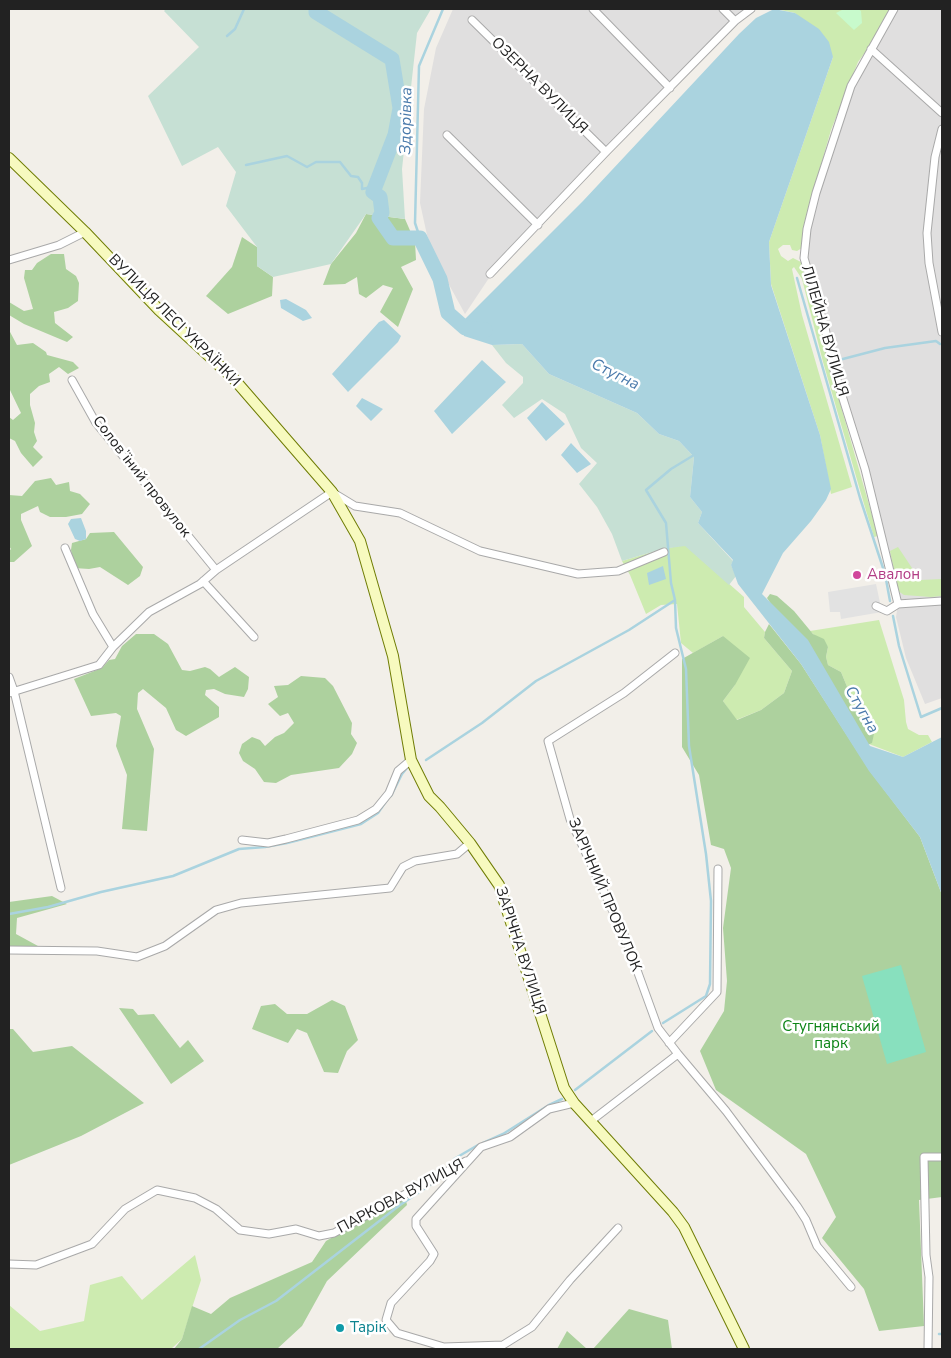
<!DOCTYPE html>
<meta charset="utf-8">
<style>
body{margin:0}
#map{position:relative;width:951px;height:1358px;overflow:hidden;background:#f2efe9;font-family:"Nunito Sans",sans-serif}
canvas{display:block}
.frame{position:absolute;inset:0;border:10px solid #222;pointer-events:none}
</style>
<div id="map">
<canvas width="951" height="1358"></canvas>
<div class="frame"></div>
</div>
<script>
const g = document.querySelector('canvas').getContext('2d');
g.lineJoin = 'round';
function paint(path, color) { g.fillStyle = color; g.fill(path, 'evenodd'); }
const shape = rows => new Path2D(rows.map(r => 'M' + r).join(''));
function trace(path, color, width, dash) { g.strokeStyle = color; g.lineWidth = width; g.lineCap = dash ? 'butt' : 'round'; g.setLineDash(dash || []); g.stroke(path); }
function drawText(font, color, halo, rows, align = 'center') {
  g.font = font + ' "Nunito Sans",sans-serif'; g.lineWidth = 5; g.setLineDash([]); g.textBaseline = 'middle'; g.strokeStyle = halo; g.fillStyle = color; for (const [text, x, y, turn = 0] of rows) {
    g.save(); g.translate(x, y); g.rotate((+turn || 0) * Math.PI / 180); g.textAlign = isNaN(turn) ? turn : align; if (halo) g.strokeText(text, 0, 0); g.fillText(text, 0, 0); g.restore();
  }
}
paint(shape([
 [453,9,751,9,735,21,491,275,465,314,440,268,427,235,420,203,424,109,436,48],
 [894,9,942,9,942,698,925,704,906,658,896,617,898,604,881,533,804,258,807,229,851,86]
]), '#e0dfdf');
paint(shape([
 [776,9,892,9,872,43,858,62,831,130,808,210,802,248,797,251,792,250,790,245,783,245,778,249,781,256,788,261,793,258,801,262,809,280,834,382,878,536,874,537,864,504,823,362,802,279,794,267,792,269,802,315,852,487,831,494,820,435,771,284,769,242,833,57,795,13],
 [685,545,744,597,744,607,765,632,764,638,792,671,784,693,761,710,736,720,723,701,735,685,723,636,693,653,681,643,677,604,661,605,646,614,630,575,622,561,662,549],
 [898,547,920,580,942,579,942,596,931,597,904,595,898,591,890,551],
 [879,620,904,700,906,722,908,729,919,735,928,735,932,742,903,757,869,744,874,734,862,712,851,704,848,697,848,689,841,672,828,665,826,657,828,647,810,631],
 [195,1255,201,1280,182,1339,171,1349,9,1349,9,1305,40,1331,84,1321,90,1285,122,1276,142,1300]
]), '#cdebb0');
paint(shape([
 [366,214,405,219,415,242,416,260,401,267,413,289,398,327,380,312,393,288,383,285,366,298,359,294,357,277,345,284,323,285,331,264,356,233],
 [242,237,257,247,257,266,273,277,272,296,228,314,206,296,232,267],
 [51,254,64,254,66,269,76,276,79,283,78,301,68,308,54,312,55,323,73,337,67,342,24,324,9,315,9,302,24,311,33,309,24,278,25,270,32,270,37,263],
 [9,330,17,345,33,343,46,352,47,355,73,362,79,368,68,374,59,367,49,374,50,382,39,386,30,394,30,405,35,423,34,432,37,441,33,447,43,457,33,467,21,453,15,441,9,438,9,417,13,420,21,413,9,388],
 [51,478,56,485,69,482,70,491,80,494,90,504,82,514,66,517,50,517,40,512,38,506,21,514,21,520,32,546,14,562,9,562,9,551,11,549,9,546,9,495,22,496,35,481],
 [114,532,143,567,140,576,128,585,100,567,89,569,74,568,71,550,72,543,86,539,90,533],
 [770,594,777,596,794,611,813,634,824,639,828,647,826,657,828,665,841,672,848,689,848,697,851,704,862,712,871,731,874,734,872,743,865,746,767,598],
 [769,624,801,664,870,771,920,837,942,895,942,1197,919,1200,924,1326,879,1331,864,1289,822,1238,836,1217,806,1154,716,1090,700,1051,724,1011,727,981,723,928,731,868,724,849,711,845,699,775,682,747,682,659,723,636,750,658,735,685,723,701,737,720,761,710,784,693,792,671,764,638,765,632],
 [136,634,154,634,168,644,182,670,190,671,205,667,210,669,219,677,235,667,249,677,248,689,244,697,225,694,214,689,206,690,205,695,219,707,219,717,186,736,176,730,166,708,143,689,138,693,137,709,154,749,147,831,122,829,127,775,116,746,121,716,116,713,91,716,74,679,102,668,109,660,115,659,122,646],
 [301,676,325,678,333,686,352,723,351,734,357,743,352,754,339,768,291,775,276,783,264,782,255,769,243,761,239,753,242,744,252,737,260,740,265,746,275,737,284,733,294,723,288,713,280,716,268,704,278,697,274,686,288,685],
 [52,896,67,904,17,918,16,934,38,946,9,946,9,902],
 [332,1000,345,1006,358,1040,347,1051,338,1073,324,1072,307,1033,297,1029,288,1043,252,1029,261,1006,275,1004,287,1014,307,1014],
 [119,1008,133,1009,138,1015,154,1014,180,1048,188,1040,204,1061,171,1084],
 [9,1029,13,1029,33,1052,72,1046,144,1103,81,1136,9,1165],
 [405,1196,407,1205,327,1281,302,1326,277,1349,174,1349,182,1339,192,1306,211,1314,230,1298,312,1262,326,1241],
 [629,1309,668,1320,672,1349,593,1349],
 [567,1331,587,1349,557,1349]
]), '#add19e');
paint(shape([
 [166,9,431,9,417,33,402,169,405,219,366,214,331,264,273,277,257,266,257,247,226,206,236,172,218,147,182,166,148,96,199,47,164,11],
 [522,344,549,374,637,413,659,434,679,441,694,457,690,497,702,512,698,523,733,561,731,565,736,576,729,585,685,546,662,549,622,561,612,534,597,507,579,484,597,463,581,448,565,414,542,399,514,418,502,405,523,383,523,377,506,363,492,345]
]), '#c6e0d4');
paint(shape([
 [844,9,858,9,861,11,862,23,854,30,836,13]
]), '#c8facc');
paint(shape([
 [901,965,926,1052,887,1064,862,976]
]), '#88e0be');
paint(shape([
 [876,584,882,612,841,619,840,612,830,612,828,592]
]), '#e2e2e2');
paint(shape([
 [774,9,795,13,819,29,829,42,833,57,769,242,771,285,820,435,831,489,826,500,811,521,783,553,762,594,808,640,870,746,903,757,942,737,942,895,920,837,869,771,801,664,738,584,731,565,733,560,698,523,702,512,690,497,694,457,679,441,659,434,637,413,549,374,522,344,492,345,464,336,465,319,583,201,739,34,756,18],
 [286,299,306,310,312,318,303,321,281,308,280,300],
 [384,320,401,336,398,342,348,392,332,374,379,322],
 [482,360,506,382,452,434,434,411],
 [362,398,383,409,371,421,356,406],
 [542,402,565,424,546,441,527,418],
 [571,443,591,464,577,473,561,455],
 [81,518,86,531,86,539,80,541,75,539,68,524,71,519],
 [663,566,666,579,649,585,647,573]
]), '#aad3df');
trace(shape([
 [227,36,235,29,244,9],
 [246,165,287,156,307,167,316,162,340,162,351,176,358,177,362,183,362,189,367,188,369,194,373,192],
 [420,238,415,223,419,66,443,9],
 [797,278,860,498,885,574,890,601],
 [839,360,885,348,936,341,940,344],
 [893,616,899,646,921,717,942,708],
 [426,760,482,723,536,681,629,630,675,600,671,583,666,523,646,490,671,469,694,455],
 [391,796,402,774,407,768],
 [9,914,48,907,101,892,173,876,239,849,265,847,287,843,361,824,378,813,387,800],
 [663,1023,706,996,710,984,711,901,706,854,689,746,686,669,676,628,675,600],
 [575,1090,652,1031],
 [483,1143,503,1134,549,1105,562,1099],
 [454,1159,478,1145],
 [939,1334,942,1334],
 [199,1349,240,1320,276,1301,400,1205,442,1177]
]), '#aad3df', 2.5);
trace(shape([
 [316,9,316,12,392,59,400,108,395,135,373,192,380,197,382,213,379,218,393,238,420,238,440,279,448,313,465,328,485,330]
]), '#aad3df', 15);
const street = shape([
 [593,9,670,88],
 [723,9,735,21],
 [894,9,851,86,816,193,807,229,804,258,825,328,833,367,865,469,898,604],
 [472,20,606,152],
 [871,49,942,113],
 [942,129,935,157,927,233,929,263,942,332],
 [447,135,538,225],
 [9,260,59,245,85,232],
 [490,274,606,152,735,21,751,9],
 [72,380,96,423,216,570],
 [65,548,93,614,113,647],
 [203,581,254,637],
 [876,606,887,611,898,604,942,601],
 [675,653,624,693,548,741,570,819,625,937,658,1028,678,1054,726,1111,797,1206,806,1220,817,1246,851,1287],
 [9,677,14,691,61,888],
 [9,693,99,665,113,647,149,612,200,584,216,570,332,492,355,506,400,513,480,551,578,574,618,571,664,552],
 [242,840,268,843,286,839,358,820,376,809,389,793,398,771,411,760],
 [9,950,97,951,137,957,165,946,216,910,241,903,390,888,403,867,415,861,457,854,470,843],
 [669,1043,717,992,718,869],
 [574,1103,549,1109,510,1137,481,1147,416,1219,416,1226,434,1254,430,1261,391,1303,386,1320,397,1333,444,1347,503,1345,532,1327,570,1280,618,1228],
 [591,1121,678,1054],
 [9,1264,36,1265,92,1244,125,1209,157,1190,195,1198,216,1209,240,1230,269,1234,296,1229,319,1236,334,1233,466,1161],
 [928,1349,929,1277,926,1255,924,1157,942,1157]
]);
const secondary = shape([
 [9,158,85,232,159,310,234,379,332,492,360,541,393,656,411,760,429,796,440,807,470,843,499,885,564,1088,574,1103,673,1212,684,1227,744,1349]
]);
trace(street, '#a9a9a9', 9);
trace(secondary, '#707d05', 12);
trace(street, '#fff', 7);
trace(secondary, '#f7fabf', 10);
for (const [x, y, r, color] of [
 [857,575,5,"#d1479c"],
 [340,1328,5,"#0f9aa8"]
]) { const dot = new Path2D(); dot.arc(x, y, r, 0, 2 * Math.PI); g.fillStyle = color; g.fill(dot); trace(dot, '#fff', 2); }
drawText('15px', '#222', '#fff', [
 ["ОЗЕРНА ВУЛИЦЯ",539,86,45],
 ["ВУЛИЦЯ ЛЕСІ УКРАЇНКИ",174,321,45],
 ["ЛІЛЕЙНА ВУЛИЦЯ",824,331,74],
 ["Соловʼїний провулок",141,477,52],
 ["ЗАРІЧНИЙ ПРОВУЛОК",604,895,67],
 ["ЗАРІЧНА ВУЛИЦЯ",520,951,72],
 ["ПАРКОВА ВУЛИЦЯ",401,1197,-28]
]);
drawText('15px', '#b23c85', '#fff', [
 ["Авалон",867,575]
], 'left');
drawText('15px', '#0c8416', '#fff', [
 ["Стугнянський",831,1027],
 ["парк",831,1044]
]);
drawText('15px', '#0d838f', '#fff', [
 ["Тарік",350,1328]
], 'left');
drawText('italic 16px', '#4a7aab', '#fff', [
 ["Здорівка",407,121,-89],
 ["Стугна",615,375,26],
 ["Стугна",861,710,60]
]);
</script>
